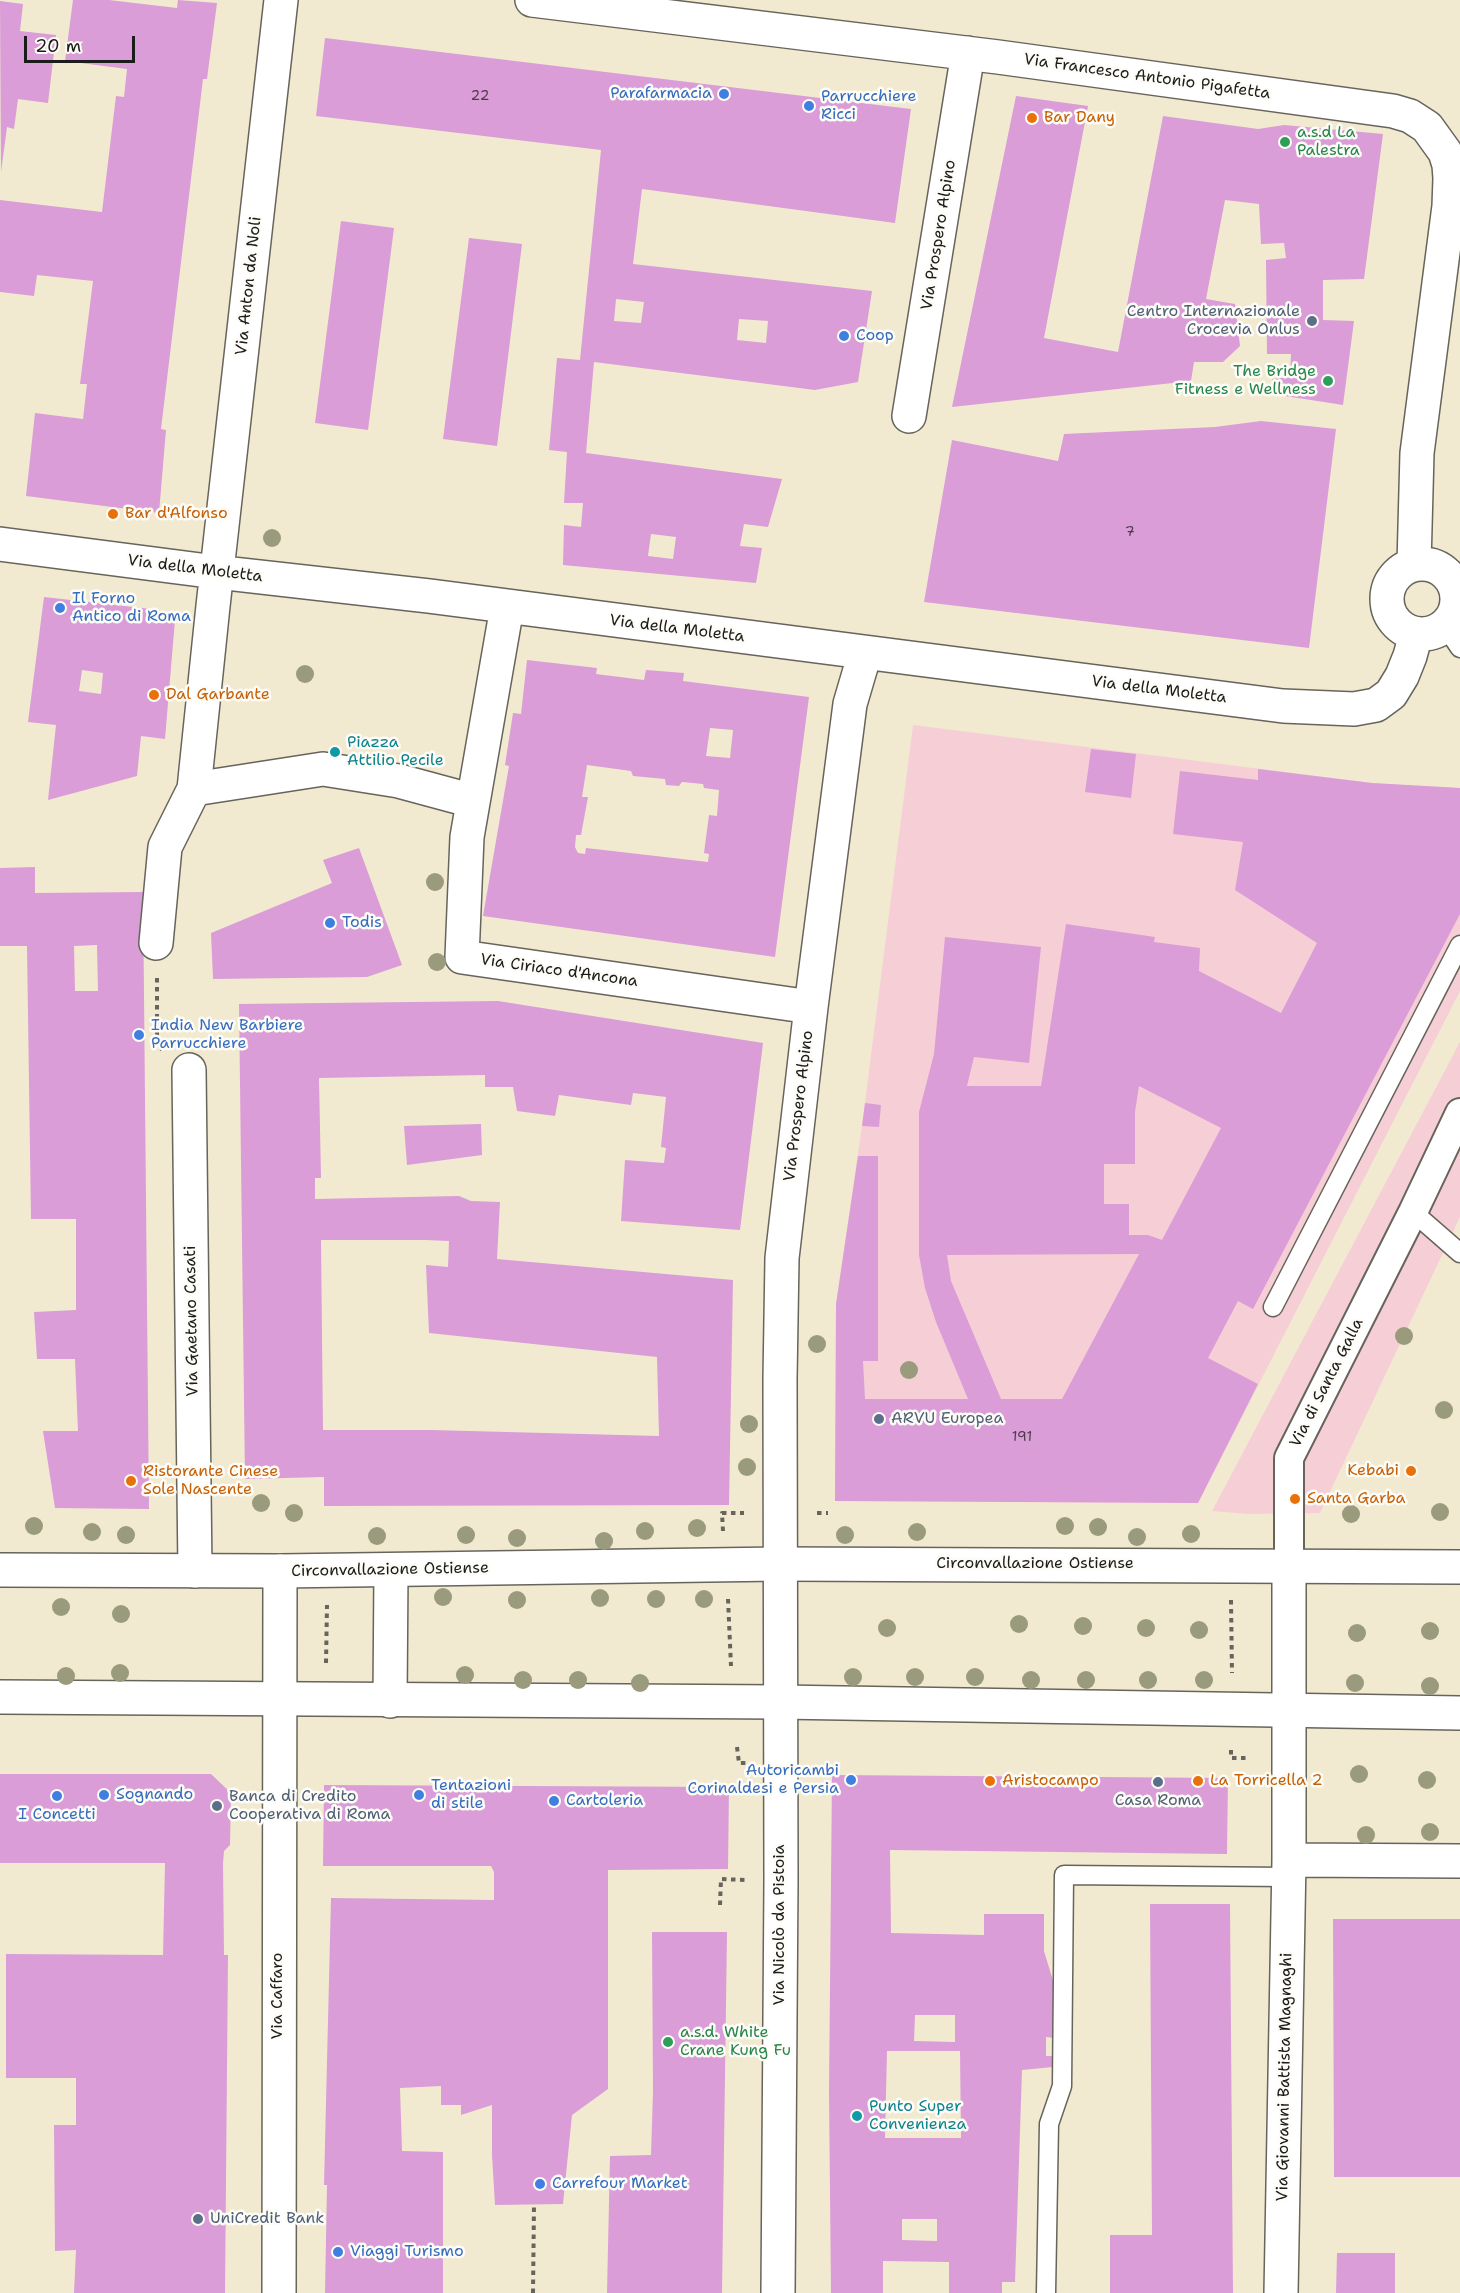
<!DOCTYPE html>
<meta charset="utf-8">
<style>
body{margin:0}
#map{position:relative;width:1460px;height:2293px;overflow:hidden;background:#f1ead1;font-family:"Shantell Sans",sans-serif}
canvas{display:block}
.scale{position:absolute;left:24px;top:36px;width:111px;height:27px;box-sizing:border-box;border:3px solid #1c1c1c;border-top:0;padding-left:8px;font-size:18px;line-height:21px;white-space:nowrap;color:#1c1c1c;-webkit-text-stroke:4px #fdfcf7;paint-order:stroke}
</style>
<div id="map">
<canvas width="1460" height="2293"></canvas>
<div class="scale">20 m</div>
</div>
<script>
const g = document.querySelector('canvas').getContext('2d');
g.lineJoin = 'round';
function paint(path, color) { g.fillStyle = color; g.fill(path, 'evenodd'); }
const shape = rows => new Path2D(rows.map(r => 'M' + r).join(''));
function trace(path, color, width, dash) { g.strokeStyle = color; g.lineWidth = width; g.lineCap = dash ? 'butt' : 'round'; g.setLineDash(dash || []); g.stroke(path); }
function drawText(font, color, halo, rows, align = 'center') {
  g.font = font + ' "Shantell Sans",sans-serif'; g.lineWidth = 5; g.setLineDash([]); g.textBaseline = 'middle'; g.strokeStyle = halo; g.fillStyle = color; for (const [text, x, y, turn = 0] of rows) {
    g.save(); g.translate(x, y); g.rotate((+turn || 0) * Math.PI / 180); g.textAlign = isNaN(turn) ? turn : align; if (halo) g.strokeText(text, 0, 0); g.fillText(text, 0, 0); g.restore();
  }
}
paint(shape([
 [913,725,1372,783,1460,788,1460,991,1198,1503,835,1501,836,1304,862,1126],
 [1460,1042,1460,1217,1320,1513,1249,1514,1212,1511]
]), '#f6cfd6');
paint(shape([
 [73,0,109,0,177,8,178,0,217,3,207,79,203,79,161,429,166,430,159,513,26,496,35,413,83,419,87,384,80,384,93,281,37,275,34,296,0,292,0,200,102,212,116,96,124,97,127,69,65,61],
 [0,1,23,4,20,31,56,35,48,103,18,99,14,129,7,127,1,172],
 [325,38,911,109,895,223,642,189,633,264,872,291,858,382,815,390,594,362,586,453,782,479,768,527,744,524,740,546,762,548,756,583,563,565,564,525,581,527,583,503,564,503,567,452,549,450,557,358,580,360,601,150,316,116],
 [616,299,644,302,641,323,614,321],
 [739,319,768,321,766,343,737,340],
 [651,534,676,537,673,559,648,556],
 [1016,96,1088,106,1044,338,1118,352,1163,116,1258,129,1284,125,1383,134,1364,279,1323,280,1323,320,1354,321,1343,405,1272,394,1272,379,1290,377,1291,354,1267,354,1266,260,1286,258,1284,243,1261,244,1259,204,1225,200,1206,299,1235,304,1240,346,1223,362,1194,362,1191,381,952,407],
 [341,221,394,228,368,430,315,423],
 [469,238,522,244,497,446,443,439],
 [1261,421,1336,429,1309,648,924,602,952,440,1058,461,1064,434,1215,427],
 [44,597,151,609,151,618,175,620,165,739,141,736,137,776,48,800,56,725,28,722],
 [82,670,103,673,101,694,79,691],
 [527,660,597,668,596,674,644,680,646,670,684,673,683,681,809,697,775,957,483,916,509,766,505,765,513,713,521,714],
 [710,728,733,730,730,758,706,756],
 [587,765,631,771,633,776,665,779,666,785,679,786,682,782,703,784,704,788,719,790,717,816,709,815,704,853,709,854,708,862,586,848,585,854,578,853,575,847,576,835,581,835,588,797,582,797],
 [1091,749,1136,754,1131,798,1085,792],
 [1258,769,1372,783,1460,788,1460,914,1253,1309,1238,1301,1208,1358,1258,1384,1198,1503,835,1501,836,1304,858,1156,878,1156,878,1361,863,1361,865,1399,968,1399,936,1322,925,1288,919,1255,919,1112,934,1054,945,937,1041,947,1029,1063,974,1057,967,1086,1041,1086,1066,924,1155,937,1154,942,1200,948,1199,971,1281,1013,1317,943,1235,890,1243,842,1173,834,1180,771,1258,780],
 [1139,1086,1221,1128,1162,1240,1148,1235,1129,1235,1129,1204,1104,1204,1104,1164,1135,1164,1135,1112],
 [1139,1254,1062,1399,1001,1399,951,1281,947,1255],
 [359,848,402,965,367,977,213,979,211,933,332,883,323,860],
 [35,867,35,893,143,892,149,1509,55,1508,43,1431,78,1431,75,1359,37,1359,34,1312,76,1310,76,1219,31,1219,27,946,0,946,0,868],
 [97,945,98,991,75,991,74,946],
 [498,1001,763,1043,740,1230,621,1221,625,1160,664,1163,666,1148,661,1147,666,1097,633,1093,631,1105,559,1095,555,1116,517,1111,513,1087,485,1087,485,1075,319,1078,321,1178,315,1178,315,1199,459,1196,471,1201,500,1202,497,1259,733,1280,729,1505,324,1506,324,1477,245,1479,239,1004],
 [321,1240,425,1240,449,1241,448,1267,426,1265,429,1333,657,1357,659,1436,431,1430,323,1430],
 [865,1103,881,1105,879,1127,862,1126],
 [481,1124,482,1155,407,1165,404,1126],
 [0,1774,211,1774,231,1793,230,1845,224,1851,223,1863,224,1955,228,1955,225,2293,74,2293,76,2250,55,2251,54,2125,76,2125,76,2078,6,2078,6,1954,163,1955,165,1863,0,1863],
 [832,1775,1228,1778,1227,1854,890,1850,891,1933,984,1935,984,1914,1044,1914,1044,1951,1054,1984,1054,2038,1046,2037,1046,2056,1054,2056,1053,2067,1022,2070,1015,2282,1002,2282,1002,2293,949,2293,949,2262,883,2261,883,2293,831,2293,829,2092],
 [915,2015,955,2015,955,2042,914,2041],
 [887,2051,960,2051,961,2138,885,2138],
 [902,2219,937,2219,937,2241,902,2240],
 [324,1785,729,1787,728,1869,608,1870,608,2089,572,2115,563,2204,495,2205,492,2155,492,2105,461,2115,461,2105,441,2105,441,2086,400,2088,402,2151,443,2152,443,2293,325,2293,327,2185,324,2185,331,1898,494,1900,494,1872,491,1866,323,1866],
 [1150,1904,1230,1904,1233,2293,1110,2293,1110,2235,1152,2235],
 [1333,1919,1460,1919,1460,2177,1334,2177],
 [652,1932,727,1932,722,2293,607,2293,610,2156,651,2155,653,2092],
 [1337,2253,1395,2253,1395,2293,1336,2293]
]), '#da9dd7');
const service = shape([
 [1445,626,1460,648],
 [1413,1212,1460,1253],
 [1273,1307,1460,945],
 [1046,2293,1049,2124,1062,2086,1064,1875,1288,1877]
]);
const pedestrian = shape([
 [1289,1565,1289,1458,1413,1212,1460,1113]
]);
const minor = shape([
 [532,0,998,57,1393,111,1410,116,1427,127,1445,152,1449,165,1450,178,1449,206,1417,453,1414,564],
 [909,416,968,53],
 [0,544,216,572,429,596,1283,706,1354,709,1376,705,1391,694,1402,676,1410,656,1416,634],
 '1387 599a35 35 0 1 1 70 0a35 35 0 1 1-70 0Z',
 [507,607,467,837,462,957,811,1007],
 [194,789,323,769,399,781,473,801],
 [156,943,165,847,194,789,213,606,281,0],
 [189,1070,195,1571],
 [390,1701,391,1570],
 [1289,1860,1460,1861],
 [279,2293,280,1571],
 [778,2293,781,1880,780,1379,782,1258,811,1007,850,704,865,653],
 [1281,2293,1289,1860,1289,1565]
]);
const secondary = shape([
 [0,1570,280,1571,780,1564,1460,1567],
 [0,1697,780,1702,1460,1713]
]);
trace(service, '#67645b', 21);
trace(pedestrian, '#67645b', 32);
trace(minor, '#67645b', 36);
trace(secondary, '#67645b', 36);
trace(shape([
 [157,978,157,1042,162,1050],
 [817,1513,828,1513],
 [723,1531,722,1513,744,1513],
 [728,1599,731,1666],
 [1231,1600,1232,1673],
 [326,1663,327,1605],
 [737,1747,739,1763,746,1763],
 [1231,1750,1231,1758,1246,1758],
 [720,1905,721,1879,747,1880],
 [533,2293,534,2205]
]), '#67645b', 4, [4.5, 4.5]);
trace(service, '#fff', 18);
trace(pedestrian, '#fff', 28);
trace(minor, '#fff', 33);
trace(secondary, '#fff', 33);
g.fillStyle = '#9a9a7d';
for (const [x, y] of [
 [272,538],
 [305,674],
 [435,882],
 [437,962],
 [1404,1336],
 [817,1344],
 [909,1370],
 [1444,1410],
 [749,1424],
 [747,1467],
 [261,1503],
 [1440,1512],
 [294,1513],
 [1351,1514],
 [34,1526],
 [1065,1526],
 [1098,1527],
 [697,1528],
 [645,1531],
 [92,1532],
 [917,1532],
 [1191,1534],
 [126,1535],
 [466,1535],
 [845,1535],
 [377,1536],
 [1137,1537],
 [517,1538],
 [604,1541],
 [443,1597],
 [600,1598],
 [656,1599],
 [704,1599],
 [517,1600],
 [61,1607],
 [121,1614],
 [1019,1624],
 [1083,1626],
 [887,1628],
 [1146,1628],
 [1199,1630],
 [1430,1631],
 [1357,1633],
 [120,1673],
 [465,1675],
 [66,1676],
 [853,1677],
 [915,1677],
 [975,1677],
 [523,1680],
 [578,1680],
 [1031,1680],
 [1086,1680],
 [1148,1680],
 [1204,1680],
 [640,1683],
 [1355,1683],
 [1430,1686],
 [1359,1774],
 [1427,1780],
 [1430,1832],
 [1366,1835]
]) { g.beginPath(); g.arc(x, y, 9, 0, 2 * Math.PI); g.fill(); }
for (const [x, y, r, color] of [
 [724,94,6,"#3f7fe0"],
 [809,106,6,"#3f7fe0"],
 [1032,118,6,"#e8710a"],
 [1285,142,6,"#2e9e5b"],
 [1312,321,6,"#5c6f8a"],
 [844,336,6,"#3f7fe0"],
 [1328,381,6,"#2e9e5b"],
 [113,514,6,"#e8710a"],
 [60,608,6,"#3f7fe0"],
 [154,695,6,"#e8710a"],
 [335,752,6,"#0f9aa8"],
 [330,923,6,"#3f7fe0"],
 [139,1035,6,"#3f7fe0"],
 [879,1419,6,"#5c6f8a"],
 [1411,1471,6,"#e8710a"],
 [131,1481,6,"#e8710a"],
 [1295,1499,6,"#e8710a"],
 [851,1780,6,"#3f7fe0"],
 [990,1781,6,"#e8710a"],
 [1198,1781,6,"#e8710a"],
 [1158,1782,6,"#5c6f8a"],
 [104,1795,6,"#3f7fe0"],
 [419,1795,6,"#3f7fe0"],
 [57,1796,6,"#3f7fe0"],
 [554,1801,6,"#3f7fe0"],
 [217,1806,6,"#5c6f8a"],
 [668,2042,6,"#2e9e5b"],
 [857,2116,6,"#0f9aa8"],
 [540,2184,6,"#3f7fe0"],
 [198,2219,6,"#5c6f8a"],
 [338,2252,6,"#3f7fe0"]
]) { const dot = new Path2D(); dot.arc(x, y, r, 0, 2 * Math.PI); g.fillStyle = color; g.fill(dot); trace(dot, '#fdfcf7', 2); }
drawText('14px', '#4c3c4b', null, [
 ["22",480,96],
 ["7",1130,532],
 ["191",1022,1437]
]);
drawText('16px', '#1c1c1c', '#fdfcf7', [
 ["Via Francesco Antonio Pigafetta",1147,77,8],
 ["Via Prospero Alpino",939,235,-81],
 ["Via Anton da Noli",249,286,-84],
 ["Via della Moletta",195,569,7],
 ["Via della Moletta",677,629,7],
 ["Via della Moletta",1159,690,7],
 ["Via Ciriaco d'Ancona",559,971,8],
 ["Via Prospero Alpino",799,1106,-83],
 ["Via Gaetano Casati",192,1321,-91],
 ["Via di Santa Galla",1327,1383,-63],
 ["Circonvallazione Ostiense",1035,1564],
 ["Circonvallazione Ostiense",390,1570,-1],
 ["Via Nicolò da Pistoia",780,1925,-90],
 ["Via Caffaro",278,1996,-90],
 ["Via Giovanni Battista Magnaghi",1285,2077,-89]
]);
drawText('16px', '#366cbe', '#fdfcf7', [
 ["Parafarmacia",712,94,"right"],
 ["Parrucchiere",821,97],
 ["Ricci",821,115],
 ["Coop",856,336],
 ["Il Forno",72,599],
 ["Antico di Roma",72,617],
 ["Todis",342,923],
 ["India New Barbiere",151,1026],
 ["Parrucchiere",151,1044],
 ["Autoricambi",839,1771,"right"],
 ["Corinaldesi e Persia",839,1789,"right"],
 ["Tentazioni",431,1786],
 ["di stile",431,1804],
 ["Sognando",116,1795],
 ["Cartoleria",566,1801],
 ["I Concetti",57,1815,"center"],
 ["Carrefour Market",552,2184],
 ["Viaggi Turismo",350,2252]
], 'left');
drawText('16px', '#c56008', '#fdfcf7', [
 ["Bar Dany",1044,118],
 ["Bar d'Alfonso",125,514],
 ["Dal Garbante",166,695],
 ["Kebabi",1399,1471,"right"],
 ["Ristorante Cinese",143,1472],
 ["Sole Nascente",143,1490],
 ["Santa Garba",1307,1499],
 ["Aristocampo",1002,1781],
 ["La Torricella 2",1210,1781]
], 'left');
drawText('16px', '#27864d', '#fdfcf7', [
 ["a.s.d La",1297,133],
 ["Palestra",1297,151],
 ["The Bridge",1316,372,"right"],
 ["Fitness e Wellness",1316,390,"right"],
 ["a.s.d. White",680,2033],
 ["Crane Kung Fu",680,2051]
], 'left');
drawText('16px', '#4e5e75', '#fdfcf7', [
 ["Centro Internazionale",1300,312,"right"],
 ["Crocevia Onlus",1300,330,"right"],
 ["ARVU Europea",891,1419],
 ["Banca di Credito",229,1797],
 ["Cooperativa di Roma",229,1815],
 ["Casa Roma",1158,1801,"center"],
 ["UniCredit Bank",210,2219]
], 'left');
drawText('16px', '#0d838f', '#fdfcf7', [
 ["Piazza",347,743],
 ["Attilio Pecile",347,761],
 ["Punto Super",869,2107],
 ["Convenienza",869,2125]
], 'left');
</script>
